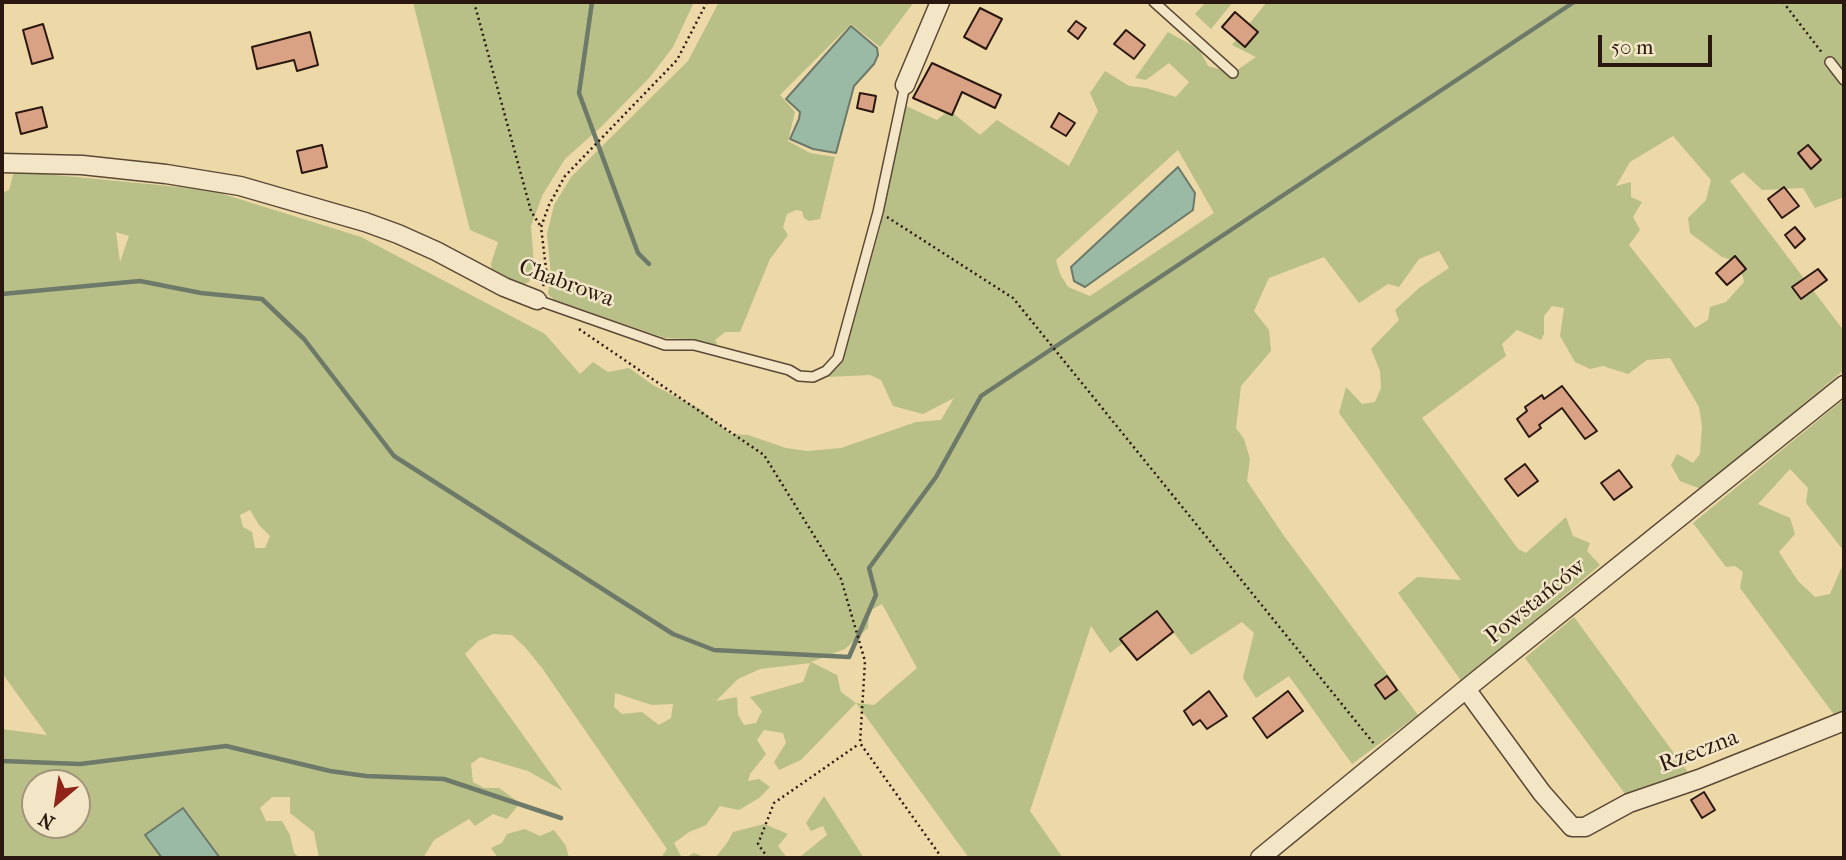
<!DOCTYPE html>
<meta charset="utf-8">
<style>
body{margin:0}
#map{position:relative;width:1846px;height:860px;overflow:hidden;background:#edd8a7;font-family:"IM FELL French Canon",serif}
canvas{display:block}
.frame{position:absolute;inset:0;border:4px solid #2a1810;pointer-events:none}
.north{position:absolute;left:21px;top:769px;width:70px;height:70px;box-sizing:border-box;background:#f3e6c6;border:2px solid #a3947d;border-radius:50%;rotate:209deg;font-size:19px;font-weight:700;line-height:28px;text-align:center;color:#2a1810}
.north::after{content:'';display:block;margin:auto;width:24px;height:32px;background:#8f2418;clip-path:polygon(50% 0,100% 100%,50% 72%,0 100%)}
.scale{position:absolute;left:1598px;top:35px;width:114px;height:32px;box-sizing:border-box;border:4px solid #2a1810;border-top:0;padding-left:9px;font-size:21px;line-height:24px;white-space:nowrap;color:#2a1810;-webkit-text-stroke:5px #f3e6c6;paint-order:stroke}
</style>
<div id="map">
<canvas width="1846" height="860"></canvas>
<div class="frame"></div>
<div class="north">N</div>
<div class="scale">50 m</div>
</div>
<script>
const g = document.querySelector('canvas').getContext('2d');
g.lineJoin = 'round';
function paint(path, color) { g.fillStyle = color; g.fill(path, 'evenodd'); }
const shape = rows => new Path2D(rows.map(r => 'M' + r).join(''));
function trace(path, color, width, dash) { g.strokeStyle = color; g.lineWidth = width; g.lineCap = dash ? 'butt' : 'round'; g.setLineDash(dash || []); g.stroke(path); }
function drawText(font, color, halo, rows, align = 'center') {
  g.font = font + ' "IM FELL French Canon",serif'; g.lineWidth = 5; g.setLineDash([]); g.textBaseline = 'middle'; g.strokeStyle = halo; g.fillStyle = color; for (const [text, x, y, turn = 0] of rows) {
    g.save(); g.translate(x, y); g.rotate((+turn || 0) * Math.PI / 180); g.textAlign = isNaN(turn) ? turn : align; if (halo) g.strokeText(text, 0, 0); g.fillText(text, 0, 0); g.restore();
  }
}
paint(shape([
 [413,2,694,2,673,47,650,77,602,126,565,159,543,194,531,226,534,264,529,282,519,286,492,273,491,264,498,242,470,230],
 [719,2,914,2,880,47,851,24,780,95,795,112,788,141,810,153,835,157,820,219,809,221,804,218,802,211,796,210,787,214,783,227,788,235,770,259,740,332,725,332,715,340,718,346,689,339,665,338,554,300,548,294,551,275,547,234,554,205,571,177,688,61],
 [1206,2,1233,2,1211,29,1195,14],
 [1267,2,1844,2,1844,197,1815,208,1803,188,1762,190,1743,172,1730,181,1844,331,1844,370,1701,489,1680,481,1671,465,1677,454,1693,463,1700,454,1702,426,1699,407,1670,358,1647,360,1628,374,1603,366,1590,369,1575,362,1560,336,1564,308,1552,306,1544,316,1544,334,1541,340,1517,330,1502,344,1506,356,1422,418,1518,549,1526,553,1566,517,1573,536,1590,543,1587,551,1600,565,1462,682,1398,593,1417,577,1461,580,1339,413,1346,387,1362,404,1375,402,1381,388,1380,371,1371,349,1399,320,1395,310,1419,288,1449,268,1439,251,1419,259,1399,287,1388,284,1359,303,1324,257,1269,278,1254,311,1269,330,1271,351,1241,386,1236,428,1244,439,1250,459,1247,481,1284,536,1418,715,1352,764,1289,676,1256,698,1243,678,1254,633,1242,622,1191,655,1160,615,1110,653,1091,626,1030,811,1063,858,969,858,856,703,801,760,779,770,774,762,786,743,783,733,764,730,757,740,766,754,750,774,748,781,759,779,770,787,759,798,739,810,720,806,706,825,689,832,674,843,682,858,661,858,667,849,542,668,525,647,512,635,493,634,478,641,465,654,563,791,528,771,480,757,471,764,473,782,484,788,499,788,520,803,507,819,493,814,475,826,469,819,434,840,423,858,319,858,314,832,290,813,290,797,272,797,260,808,266,821,282,821,290,835,294,853,300,858,2,858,2,729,47,735,2,673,2,193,9,190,14,171,210,190,361,237,545,334,580,374,593,362,608,372,629,368,653,385,700,409,731,434,748,435,786,448,807,451,841,448,916,422,941,420,954,398,923,414,893,406,881,380,870,375,827,377,837,368,844,357,881,225,878,212,906,106,937,120,949,110,980,135,997,120,1069,166,1098,111,1090,93,1105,71,1129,86,1146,88,1176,97,1189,82,1169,63,1146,80,1135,78,1168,32,1199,49,1208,66,1233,73,1256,57,1232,45],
 [1673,136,1711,180,1706,200,1688,218,1690,233,1722,257,1739,262,1744,282,1726,302,1710,307,1708,320,1695,328,1629,245,1640,230,1633,217,1642,202,1631,197,1631,182,1616,186,1630,162],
 [1178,150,1214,213,1090,296,1068,287,1060,274,1056,260],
 [116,232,129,236,120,262],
 [250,510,259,525,270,536,265,548,255,548,252,532,243,527,240,515],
 [882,604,917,668,874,705,856,703,841,692,837,675,811,662,845,649,868,628,869,611],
 [810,663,803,682,750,697,762,711,756,723,744,725,738,715,737,697,716,701,738,679,760,669],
 [615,693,652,705,673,704,671,718,659,725,642,712,622,714,614,707],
 [35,783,77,783,77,825,35,825],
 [1844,399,1844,551,1806,503,1808,488,1790,469,1758,504,1790,518,1795,534,1779,552,1798,581,1815,597,1830,594,1844,562,1844,728,1740,588,1743,572,1735,566,1726,567,1693,523],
 [1574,617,1690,775,1628,798,1525,658],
 [824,796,864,858,790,858,801,856,827,835,823,826,811,831,806,823],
 [764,824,788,834,778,846,787,858,685,858,694,853,702,856,716,857,727,843,733,832],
 [525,829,540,836,554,830,566,846,569,858,498,858,491,848,502,843,507,834]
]), '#b8bf87');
const water = shape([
 [851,26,877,48,878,55,874,64,854,86,836,153,813,149,790,139,799,119,800,112,786,99,851,26],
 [1178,167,1195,193,1193,210,1085,287,1074,281,1071,267,1178,167],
 [183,808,220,858,162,858,145,835,183,808]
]);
paint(water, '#9abaa5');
trace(water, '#6d7969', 2);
trace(shape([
 [592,2,579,93,638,253,649,264],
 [2,294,140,281,201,293,262,299,304,339,394,456,673,634,714,650,849,657,876,595,869,568,936,477,981,396,1574,2],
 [2,761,80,764,226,746,330,771,366,776,444,779,561,818]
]), '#6d7969', 4.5);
const building = shape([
 [980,8,1002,19,986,49,964,37,980,8],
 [1235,12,1258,32,1245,47,1222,27,1235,12],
 [1076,21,1086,28,1078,39,1068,31,1076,21],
 [43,24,53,58,32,64,23,30,43,24],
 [1126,30,1145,45,1134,59,1114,44,1126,30],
 [310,32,318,65,297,71,294,60,257,69,252,47,310,32],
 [932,63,1001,95,995,108,962,92,952,115,913,98,932,63],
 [860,93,876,96,873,112,857,108,860,93],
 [42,107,47,127,21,134,16,113,42,107],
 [1059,113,1075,123,1066,136,1051,127,1059,113],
 [322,145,327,167,302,173,297,151,322,145],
 [1808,145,1821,160,1811,169,1798,153,1808,145],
 [1784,187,1799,206,1782,218,1768,199,1784,187],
 [1795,227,1805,239,1795,248,1785,235,1795,227],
 [1735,256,1746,269,1727,285,1716,273,1735,256],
 [1818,269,1827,280,1801,299,1792,287,1818,269],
 [1562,386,1597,431,1585,439,1562,408,1539,425,1541,428,1529,437,1517,419,1527,411,1525,407,1542,395,1544,399,1562,386],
 [1525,464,1538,481,1518,496,1505,479,1525,464],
 [1619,470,1632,487,1614,500,1601,483,1619,470],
 [1157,611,1173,632,1137,660,1120,639,1157,611],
 [1387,676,1397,690,1385,699,1375,685,1387,676],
 [1209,691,1227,716,1207,729,1200,720,1193,725,1184,711,1209,691],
 [1288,691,1303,711,1267,738,1253,718,1288,691],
 [1704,792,1715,810,1702,818,1691,800,1704,792]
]);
paint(building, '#daa284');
trace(building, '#2a1810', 2);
const lane = shape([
 [1154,2,1233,73],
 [1830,62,1844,80],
 [537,300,665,345,694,345,789,370,799,376,813,377,826,371,838,358,878,212,905,85]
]);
const street = shape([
 [905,85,940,2],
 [2,163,82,165,166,174,240,186,365,222,398,234,436,251,504,287,537,300],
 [1466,689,1542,793,1572,827,1585,827,1629,803,1699,779,1844,721],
 [1260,858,1466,689,1844,385]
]);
trace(lane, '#5b4836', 12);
trace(street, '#5b4836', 21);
trace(shape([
 [474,2,531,211,541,227],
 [1783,2,1823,54],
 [887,217,1013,298,1375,745],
 [543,286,547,277,541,227,549,205,565,176,677,60,707,2],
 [579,329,764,455,841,579,865,661,860,743,942,858],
 [768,858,758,844,774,803,859,744]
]), '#2a1810', 2.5, [2, 3.5]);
trace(lane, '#f3e6c6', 9);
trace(street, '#f3e6c6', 18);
drawText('23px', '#2a1810', '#f3e6c6', [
 ["Chabrowa",566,284,20],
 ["Powstańców",1536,602,-39],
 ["Rzeczna",1699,752,-21]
]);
</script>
